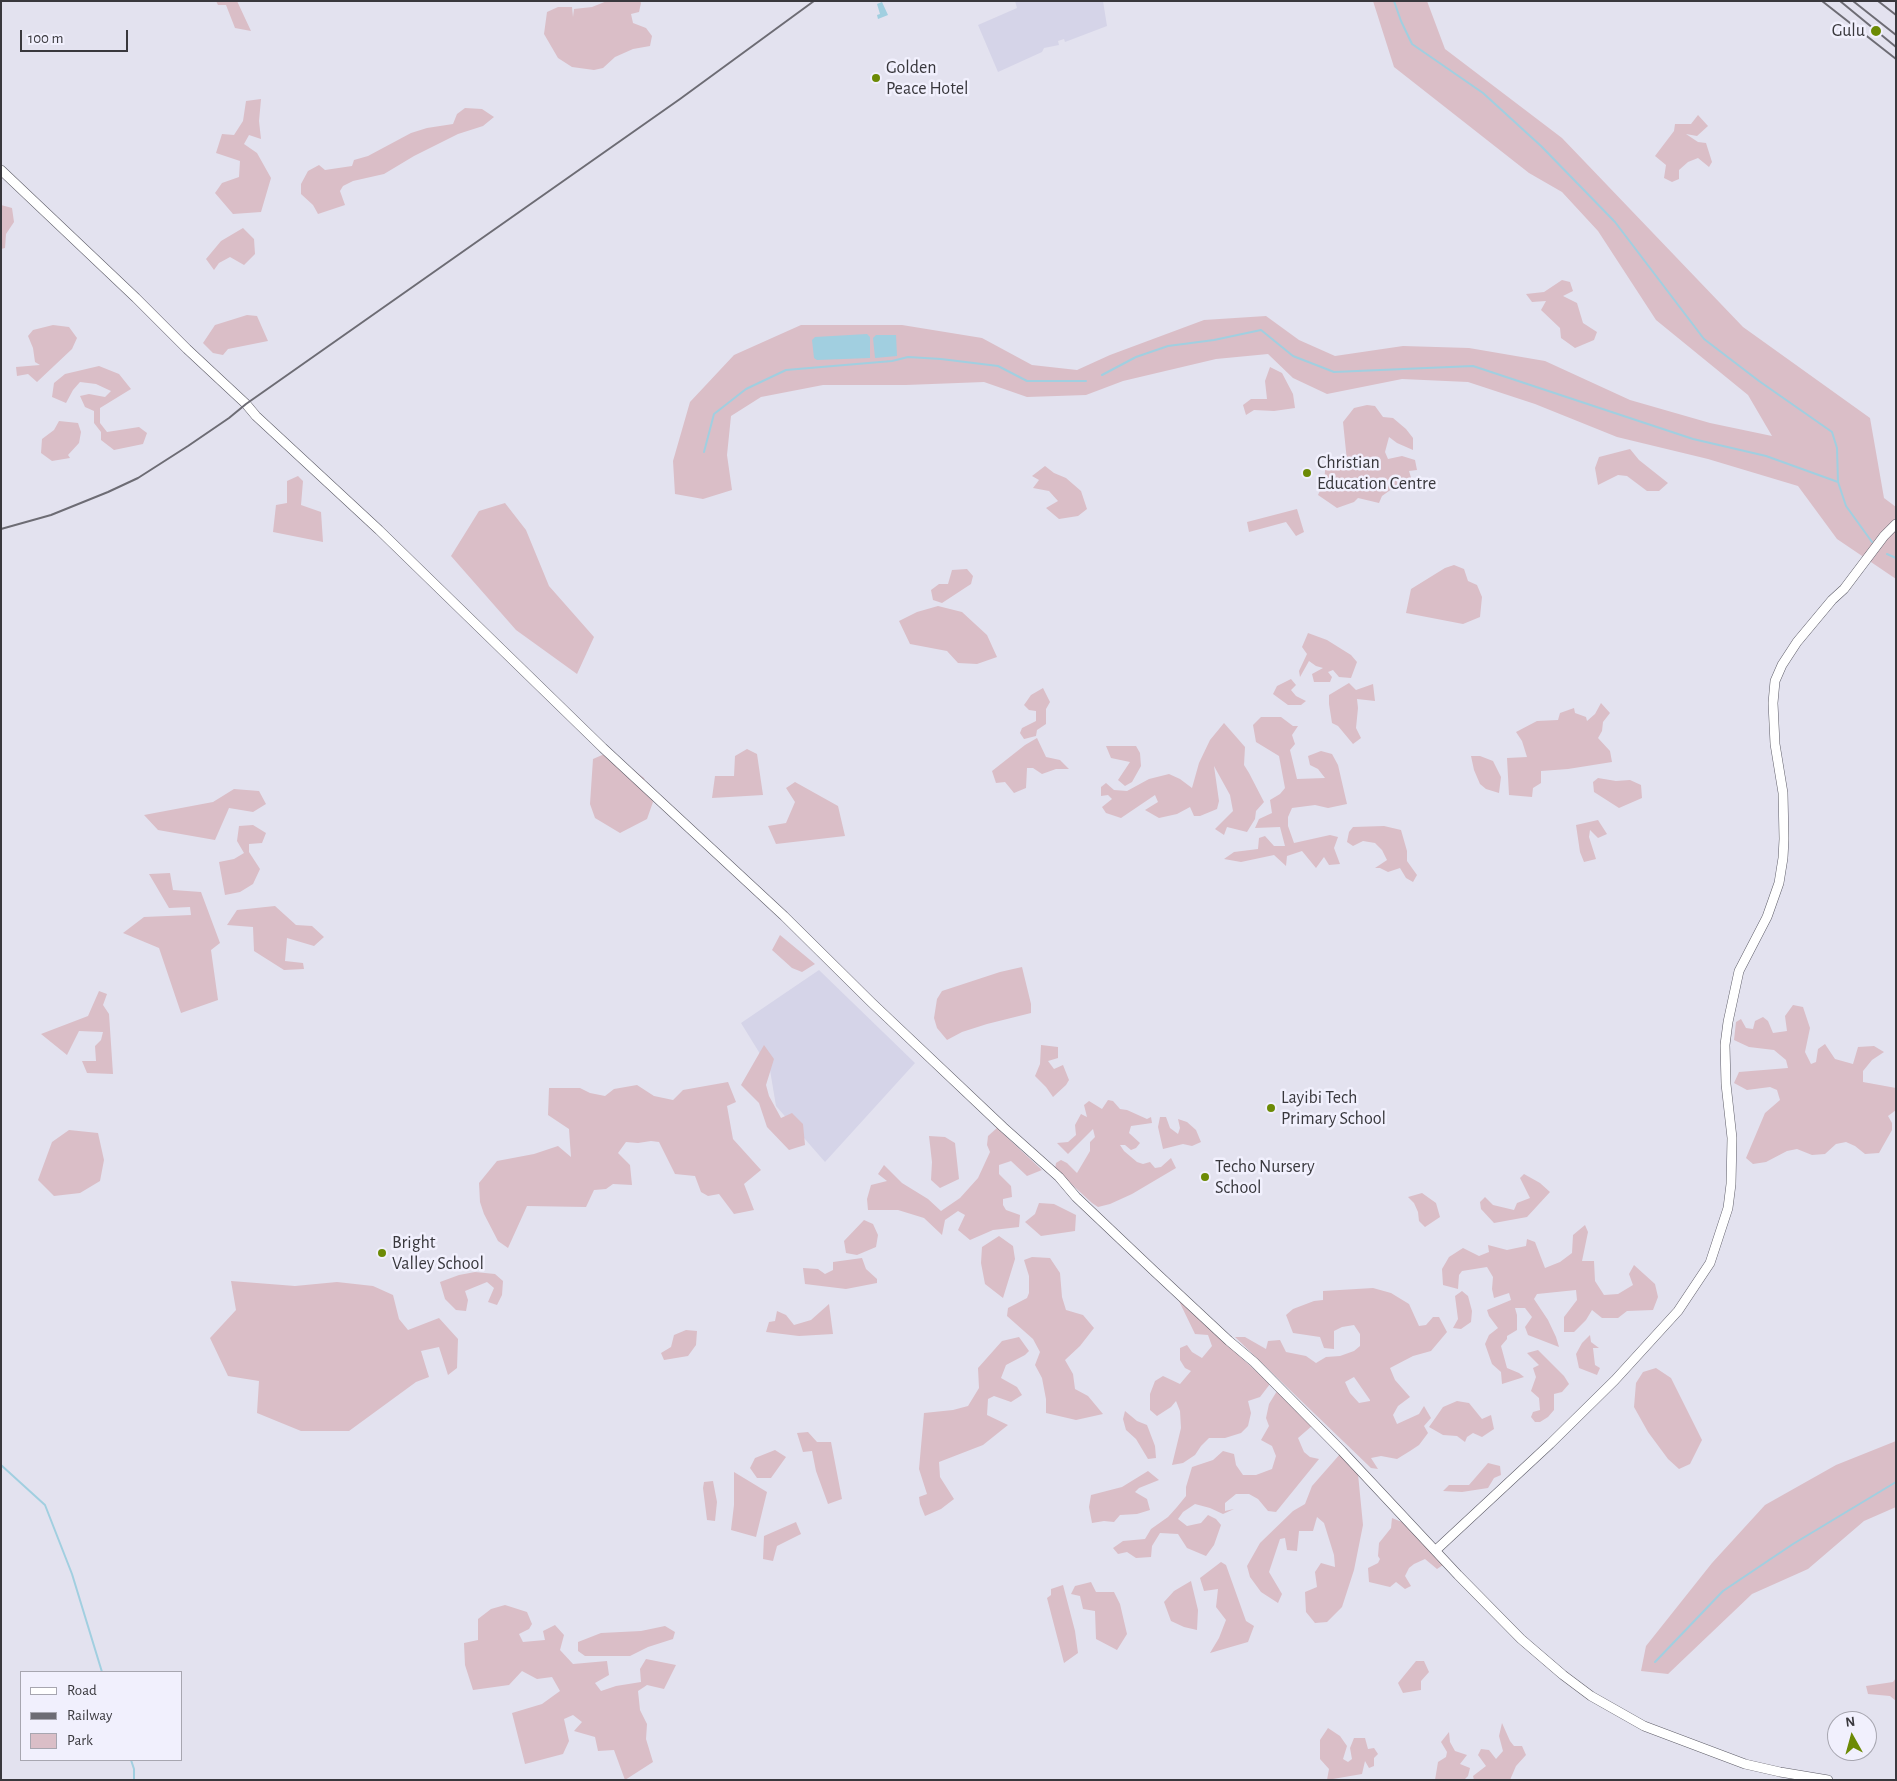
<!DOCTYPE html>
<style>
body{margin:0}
#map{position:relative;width:1897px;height:1781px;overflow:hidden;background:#e3e2ef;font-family:"Alegreya Sans",sans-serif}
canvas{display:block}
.frame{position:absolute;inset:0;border:2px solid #39383d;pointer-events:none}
.legend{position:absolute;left:20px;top:1671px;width:162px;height:90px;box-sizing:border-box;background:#f1f0fd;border:1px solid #a7a6b0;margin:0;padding:6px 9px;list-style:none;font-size:15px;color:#39383d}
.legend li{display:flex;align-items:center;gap:10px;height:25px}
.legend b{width:25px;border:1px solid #a7a6b0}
.north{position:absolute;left:1827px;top:1711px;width:50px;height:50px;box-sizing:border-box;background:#f1f0fd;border:1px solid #a7a6b0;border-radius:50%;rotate:353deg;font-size:14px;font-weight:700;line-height:20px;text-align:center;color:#39383d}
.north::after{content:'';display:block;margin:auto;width:18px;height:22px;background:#6c8a05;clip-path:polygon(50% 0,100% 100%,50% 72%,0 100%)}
.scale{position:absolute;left:20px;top:30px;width:108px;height:22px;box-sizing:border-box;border:2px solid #39383d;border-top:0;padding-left:6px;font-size:15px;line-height:18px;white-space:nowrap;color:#39383d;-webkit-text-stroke:4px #f1f0fd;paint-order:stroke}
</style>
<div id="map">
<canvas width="1897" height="1781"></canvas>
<div class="frame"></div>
<ul class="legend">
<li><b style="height:6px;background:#fff"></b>Road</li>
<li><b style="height:6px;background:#6d6c74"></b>Railway</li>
<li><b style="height:14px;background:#dabec7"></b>Park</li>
</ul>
<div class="north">N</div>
<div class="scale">100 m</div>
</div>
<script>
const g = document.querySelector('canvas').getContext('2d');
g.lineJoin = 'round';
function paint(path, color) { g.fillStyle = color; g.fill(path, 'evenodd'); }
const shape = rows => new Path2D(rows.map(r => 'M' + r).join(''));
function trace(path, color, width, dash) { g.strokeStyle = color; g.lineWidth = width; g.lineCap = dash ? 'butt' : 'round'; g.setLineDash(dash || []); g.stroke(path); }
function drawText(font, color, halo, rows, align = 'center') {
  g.font = font + ' "Alegreya Sans",sans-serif'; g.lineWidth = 5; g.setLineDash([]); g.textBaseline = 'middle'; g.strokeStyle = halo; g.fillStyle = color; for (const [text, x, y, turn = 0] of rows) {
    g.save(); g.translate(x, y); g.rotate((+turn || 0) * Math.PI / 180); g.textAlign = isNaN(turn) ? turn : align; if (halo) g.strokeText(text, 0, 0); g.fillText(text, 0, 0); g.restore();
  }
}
paint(shape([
 [1015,1,1103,1,1107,26,1065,42,1064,39,1058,41,1059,45,1044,48,1042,52,998,72,978,25,1017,8],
 [819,970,915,1063,825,1162,776,1106,770,1070,741,1023]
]), '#d5d4e8');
paint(shape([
 [216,1,237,1,251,31,235,28,226,5,218,5],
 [607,1,640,1,641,3,639,12,631,14,633,23,646,28,652,36,650,46,633,49,615,57,603,68,594,70,572,67,558,58,544,34,547,12,558,7,572,7,573,17,574,9,592,7],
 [1373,1,1427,1,1445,49,1562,138,1743,327,1870,418,1884,498,1896,507,1896,579,1837,539,1798,486,1708,459,1617,437,1535,404,1468,382,1402,379,1327,394,1293,378,1268,354,1216,359,1123,381,1086,395,1027,397,984,382,906,385,823,385,761,397,731,416,727,455,732,490,703,499,675,494,673,461,690,402,734,355,801,325,902,325,982,338,1032,365,1077,370,1110,355,1204,320,1266,316,1299,340,1335,356,1403,346,1469,348,1545,361,1630,400,1710,423,1772,436,1748,395,1656,320,1598,231,1562,192,1529,173,1394,67],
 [261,99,259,121,261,139,249,135,244,144,257,153,271,178,261,212,233,214,215,193,222,183,239,177,240,161,216,153,222,134,234,135,243,121,246,101],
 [465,108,482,109,494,117,483,126,458,134,414,156,384,174,353,181,343,186,340,191,345,205,318,214,313,205,301,194,301,184,308,171,319,165,325,170,352,166,354,160,368,156,411,133,427,128,453,124,457,114],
 [1698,115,1708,126,1697,136,1686,134,1698,142,1706,143,1712,162,1709,167,1698,158,1688,162,1679,170,1679,179,1672,182,1664,178,1666,165,1655,156,1674,131,1675,124,1691,124],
 [1,205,12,208,14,222,6,234,5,248,1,249],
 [243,228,254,239,255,254,244,265,230,257,219,263,214,270,206,259,221,241],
 [1562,280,1570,282,1573,291,1563,296,1577,303,1583,323,1597,332,1594,340,1575,348,1561,338,1560,328,1541,310,1546,301,1532,302,1526,294,1544,292],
 [247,315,257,316,268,341,228,349,223,355,213,353,203,343,215,325],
 [53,325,69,327,77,338,72,349,37,382,28,374,17,376,16,367,40,365,35,362,33,348,28,336,33,330],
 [99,366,119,374,131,389,100,408,100,423,107,432,139,427,147,433,143,444,114,450,101,440,101,432,94,423,94,411,85,407,80,396,89,394,105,397,111,391,96,384,80,382,73,390,66,403,52,397,54,383,65,374],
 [1270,367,1282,373,1293,394,1295,408,1274,411,1254,410,1246,415,1243,405,1251,399,1267,399,1265,381],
 [1367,405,1375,406,1383,417,1393,418,1406,429,1413,438,1413,450,1397,443,1389,437,1385,452,1388,459,1402,456,1415,460,1417,470,1409,471,1412,481,1418,481,1415,491,1408,486,1396,486,1382,496,1379,503,1358,498,1354,502,1337,508,1318,495,1324,481,1326,462,1347,461,1343,422,1354,408],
 [59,421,78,423,81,432,79,443,68,455,70,458,52,461,41,453,42,439,54,430],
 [1630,449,1639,460,1668,483,1659,491,1647,491,1627,476,1618,475,1598,485,1595,468,1599,457],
 [1045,466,1054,473,1066,478,1081,491,1087,509,1078,516,1059,519,1046,508,1058,501,1049,491,1033,488,1039,480,1032,476],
 [298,476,303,481,301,505,321,512,323,542,273,532,276,505,287,503,287,481],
 [505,503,526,530,549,586,594,637,577,674,516,630,451,556,479,511],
 [1297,509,1304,532,1296,536,1286,522,1249,532,1247,522],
 [1454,565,1464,569,1468,581,1477,585,1482,597,1480,617,1463,624,1406,613,1411,589,1445,568],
 [967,569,973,576,971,584,942,603,933,600,931,590,939,584,948,584,952,570],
 [938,606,962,612,987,635,997,657,977,664,958,663,947,651,910,644,899,621,917,612],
 [1308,633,1327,640,1351,655,1357,662,1351,678,1339,677,1333,670,1328,672,1332,677,1330,682,1314,682,1312,674,1323,668,1316,666,1309,661,1300,677,1299,671,1307,654,1302,647],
 [1291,679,1296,685,1291,690,1296,696,1306,701,1301,705,1288,705,1273,694,1277,686],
 [1349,683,1356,690,1373,684,1375,701,1357,699,1358,708,1356,728,1361,738,1353,744,1338,726,1332,723,1329,704,1329,695],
 [1043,688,1050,702,1046,709,1046,724,1037,730,1036,736,1024,739,1020,733,1022,728,1036,721,1036,711,1029,710,1024,705,1031,695],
 [1601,703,1610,713,1603,722,1602,731,1598,738,1610,751,1612,762,1568,769,1541,771,1541,783,1533,788,1532,797,1509,795,1507,758,1527,757,1522,741,1516,732,1537,721,1558,720,1560,713,1574,708,1575,713,1586,717,1587,721,1595,714],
 [1261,717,1281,717,1293,726,1298,726,1292,735,1295,744,1290,750,1297,779,1325,778,1318,769,1310,765,1308,756,1321,751,1332,754,1338,765,1347,804,1328,808,1315,805,1292,808,1288,817,1288,826,1294,843,1330,835,1338,837,1334,848,1340,864,1329,865,1324,857,1316,868,1302,851,1287,856,1286,866,1274,855,1241,862,1224,859,1234,852,1258,849,1259,838,1265,836,1274,846,1285,846,1280,827,1255,828,1259,819,1272,813,1270,800,1280,794,1285,788,1279,756,1256,742,1253,725],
 [1224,723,1245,747,1244,765,1249,773,1264,802,1256,811,1255,819,1247,832,1227,827,1224,835,1215,829,1233,811,1230,795,1214,766,1219,801,1217,809,1200,816,1194,816,1190,807,1177,814,1159,818,1145,810,1158,802,1155,795,1121,818,1106,813,1102,807,1112,799,1108,795,1101,796,1101,787,1106,783,1114,790,1127,791,1149,779,1169,774,1180,779,1192,788,1199,763,1210,740],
 [1037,738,1046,757,1060,760,1069,769,1056,769,1042,774,1033,768,1027,768,1026,788,1014,793,1005,782,996,783,992,771,1025,745],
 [1106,746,1136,746,1140,753,1141,766,1132,782,1125,786,1118,780,1130,762,1111,758],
 [747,749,757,754,763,795,712,798,715,776,734,776,735,756],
 [609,752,644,778,653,802,647,819,620,833,595,818,590,804,593,759],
 [1471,756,1480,756,1493,761,1501,777,1499,793,1486,789,1480,784,1474,770],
 [1598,778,1616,781,1630,780,1641,785,1642,798,1619,808,1594,792,1593,782],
 [795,782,838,806,845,836,776,844,768,826,786,823,795,802,786,788],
 [234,789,259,791,266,804,253,812,229,808,215,840,158,830,144,815,213,802],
 [1598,820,1607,834,1598,838,1590,830,1589,837,1596,859,1584,862,1580,852,1576,825],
 [253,825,266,833,262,843,249,844,249,852,260,869,253,884,240,892,225,895,219,862,234,859,244,853,237,841,239,826],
 [1384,826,1401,830,1407,851,1407,861,1417,875,1413,882,1406,878,1400,868,1388,872,1380,868,1375,868,1387,860,1382,850,1375,843,1363,841,1353,846,1347,842,1349,832,1353,827],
 [170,873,173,890,201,892,220,943,211,950,218,1000,181,1013,159,948,123,933,144,917,191,915,190,907,169,908,149,874],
 [275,906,296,925,312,926,324,937,314,946,287,938,285,961,303,963,304,969,284,970,254,951,253,927,227,925,237,910],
 [780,935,815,964,802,972,792,968,772,950],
 [1022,967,1031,1004,1031,1013,987,1024,962,1032,947,1040,937,1028,934,1018,937,999,942,991,1000,972],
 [99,991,107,994,103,1005,109,1014,113,1074,87,1073,82,1061,96,1061,95,1046,101,1040,103,1032,79,1031,67,1055,41,1034,88,1016],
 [1793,1005,1803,1007,1810,1028,1805,1052,1811,1064,1816,1062,1818,1049,1825,1044,1835,1059,1853,1064,1858,1047,1874,1046,1884,1052,1872,1060,1863,1071,1863,1082,1896,1088,1896,1110,1888,1116,1892,1123,1892,1130,1879,1153,1865,1154,1855,1146,1846,1142,1836,1144,1825,1154,1812,1155,1797,1149,1787,1151,1766,1162,1753,1164,1746,1158,1765,1113,1780,1100,1777,1090,1770,1087,1747,1090,1734,1083,1739,1072,1788,1068,1786,1060,1774,1050,1749,1047,1734,1040,1736,1022,1741,1019,1746,1028,1753,1029,1755,1021,1763,1017,1768,1021,1773,1033,1787,1031,1785,1016],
 [764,1045,774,1059,766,1085,769,1096,781,1118,792,1113,803,1124,805,1145,789,1150,767,1127,759,1103,741,1085],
 [1041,1045,1058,1047,1058,1058,1048,1061,1054,1069,1063,1065,1069,1080,1066,1085,1053,1097,1046,1087,1035,1076,1040,1064],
 [728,1082,736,1102,727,1106,733,1139,761,1170,744,1184,754,1210,734,1214,719,1194,708,1196,701,1192,695,1176,675,1174,659,1142,651,1141,638,1143,626,1142,618,1153,630,1165,632,1185,613,1184,606,1189,594,1190,586,1207,527,1206,508,1248,498,1241,484,1214,480,1202,479,1183,497,1161,534,1154,558,1146,571,1157,569,1129,548,1115,549,1088,580,1088,590,1093,605,1096,614,1089,637,1085,654,1096,673,1100,683,1090],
 [1108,1100,1113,1101,1120,1109,1127,1110,1147,1119,1151,1117,1152,1123,1131,1126,1129,1133,1140,1143,1136,1148,1131,1150,1125,1145,1120,1145,1124,1151,1137,1162,1143,1164,1150,1162,1155,1168,1161,1167,1171,1158,1176,1168,1132,1194,1110,1204,1098,1207,1092,1203,1055,1169,1056,1163,1061,1160,1067,1163,1077,1173,1090,1151,1090,1142,1095,1137,1093,1129,1068,1154,1057,1143,1068,1142,1076,1135,1075,1125,1081,1114,1087,1117,1084,1105,1089,1101,1102,1109],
 [1160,1117,1166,1117,1170,1128,1178,1134,1180,1128,1178,1119,1187,1122,1196,1130,1201,1142,1192,1146,1183,1144,1163,1149,1158,1127],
 [997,1128,1042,1170,1027,1176,1011,1161,999,1165,999,1174,1011,1186,1012,1197,1003,1199,1003,1205,1006,1210,1020,1215,1019,1227,993,1230,970,1240,958,1230,965,1215,958,1211,945,1220,942,1235,924,1218,898,1210,868,1210,867,1199,871,1185,887,1181,878,1174,884,1165,902,1183,928,1199,941,1211,960,1198,978,1178,990,1152,987,1145,988,1136],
 [69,1130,98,1133,104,1160,100,1181,80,1193,54,1196,38,1180,52,1142],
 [929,1136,945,1137,955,1143,959,1179,940,1188,931,1180,932,1162],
 [1524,1174,1540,1183,1550,1192,1527,1217,1494,1223,1481,1209,1480,1202,1485,1197,1493,1205,1514,1210,1517,1203,1530,1198,1520,1178],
 [1422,1193,1436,1203,1440,1217,1425,1227,1419,1221,1418,1212,1414,1203,1408,1197],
 [1039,1203,1054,1204,1076,1215,1075,1231,1041,1236,1025,1222,1035,1214],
 [864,1220,873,1224,878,1235,876,1247,857,1255,846,1253,844,1241],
 [1585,1225,1588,1232,1582,1261,1594,1261,1595,1281,1604,1295,1618,1294,1633,1285,1629,1274,1634,1265,1655,1284,1658,1297,1653,1310,1627,1311,1618,1318,1602,1318,1592,1310,1586,1320,1574,1332,1564,1332,1564,1317,1577,1300,1576,1290,1537,1294,1534,1299,1548,1320,1556,1337,1559,1347,1528,1335,1525,1327,1532,1317,1525,1308,1515,1308,1517,1315,1517,1330,1507,1336,1507,1339,1501,1346,1507,1368,1519,1373,1524,1377,1502,1384,1501,1372,1492,1364,1485,1344,1489,1335,1498,1328,1489,1316,1487,1310,1511,1300,1509,1293,1494,1298,1492,1289,1493,1277,1487,1267,1462,1271,1459,1275,1458,1289,1443,1285,1442,1269,1449,1257,1463,1248,1479,1256,1489,1252,1488,1245,1507,1250,1526,1246,1527,1239,1535,1242,1545,1268,1560,1262,1572,1253,1573,1235],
 [999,1236,1013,1246,1015,1259,1003,1298,985,1284,981,1263,982,1247],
 [1032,1257,1050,1258,1060,1273,1062,1297,1066,1310,1083,1315,1094,1328,1080,1346,1065,1360,1073,1374,1075,1389,1088,1396,1103,1414,1076,1420,1046,1413,1046,1399,1042,1378,1035,1365,1040,1352,1033,1339,1007,1316,1008,1308,1027,1298,1029,1293,1029,1276,1024,1260],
 [862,1258,866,1269,877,1279,877,1283,846,1289,805,1284,803,1268,818,1269,825,1274,833,1270,833,1262],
 [475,1272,495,1274,503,1281,502,1295,497,1305,488,1302,494,1288,487,1282,465,1291,468,1300,466,1311,456,1310,445,1299,440,1282,459,1275],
 [231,1281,295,1286,337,1282,373,1286,393,1295,399,1319,408,1330,439,1318,458,1339,457,1368,448,1375,439,1347,421,1351,429,1377,416,1382,349,1431,301,1431,257,1413,259,1381,228,1376,210,1338,236,1310],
 [1373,1288,1391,1293,1409,1304,1419,1326,1426,1325,1433,1317,1439,1317,1447,1332,1431,1351,1413,1356,1390,1368,1395,1380,1410,1397,1398,1406,1393,1415,1397,1424,1419,1414,1424,1406,1431,1418,1424,1426,1428,1433,1419,1445,1410,1451,1397,1459,1381,1456,1371,1458,1378,1469,1371,1468,1235,1337,1245,1337,1266,1349,1268,1341,1280,1340,1286,1352,1306,1356,1316,1363,1326,1357,1340,1356,1354,1351,1360,1346,1360,1334,1354,1325,1342,1327,1334,1331,1334,1349,1324,1348,1320,1337,1293,1333,1286,1315,1293,1309,1314,1301,1323,1300,1323,1291],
 [1354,1377,1370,1400,1370,1401,1359,1403,1350,1393,1345,1382],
 [1462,1291,1468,1296,1472,1311,1471,1322,1461,1329,1453,1328,1458,1319,1455,1296],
 [1179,1301,1187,1303,1232,1349,1270,1384,1260,1397,1248,1401,1251,1413,1248,1426,1241,1433,1225,1438,1209,1438,1201,1446,1195,1455,1183,1463,1172,1465,1181,1428,1180,1411,1176,1401,1171,1407,1157,1416,1150,1410,1150,1394,1155,1381,1163,1376,1180,1384,1191,1371,1185,1368,1180,1360,1180,1348,1187,1345,1192,1352,1202,1358,1212,1346,1208,1335,1195,1334],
 [829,1304,833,1334,799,1336,766,1332,769,1322,775,1321,777,1311,786,1315,794,1325,811,1320],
 [686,1330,697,1331,696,1345,688,1356,664,1360,661,1353,671,1347,674,1335],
 [1590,1335,1591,1342,1599,1348,1593,1348,1595,1365,1600,1368,1597,1375,1579,1368,1576,1354,1582,1343],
 [1019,1337,1029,1351,1025,1355,1006,1365,1001,1378,1017,1387,1022,1395,1011,1402,994,1396,988,1399,987,1415,1008,1425,983,1445,939,1462,940,1477,954,1499,941,1509,925,1516,920,1504,919,1497,927,1494,919,1469,924,1413,953,1410,968,1406,979,1388,978,1368,1002,1341],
 [1538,1350,1564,1376,1569,1384,1562,1392,1554,1394,1554,1410,1548,1417,1540,1422,1535,1422,1531,1417,1533,1412,1540,1410,1539,1398,1531,1391,1536,1377,1533,1368,1539,1365,1527,1353],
 [1656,1368,1671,1378,1702,1440,1690,1464,1679,1469,1668,1459,1648,1432,1634,1407,1636,1383,1643,1372],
 [1277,1391,1313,1425,1298,1438,1304,1452,1310,1457,1319,1459,1276,1512,1268,1511,1258,1499,1249,1494,1236,1494,1225,1503,1225,1511,1234,1509,1223,1514,1210,1508,1195,1504,1183,1512,1178,1519,1187,1526,1201,1523,1208,1515,1216,1519,1221,1525,1214,1545,1206,1556,1187,1548,1178,1534,1160,1533,1152,1546,1151,1557,1136,1558,1127,1552,1118,1554,1113,1548,1123,1541,1145,1539,1151,1529,1168,1517,1177,1507,1186,1496,1186,1487,1192,1467,1213,1460,1223,1451,1234,1454,1236,1465,1243,1475,1256,1475,1272,1469,1276,1456,1272,1446,1261,1440,1269,1426,1266,1418,1269,1404],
 [1457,1401,1469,1403,1482,1419,1491,1415,1494,1429,1482,1437,1473,1433,1467,1437,1465,1442,1457,1436,1443,1435,1429,1427,1443,1407],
 [1125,1411,1137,1421,1147,1425,1155,1446,1156,1458,1148,1459,1136,1439,1126,1430,1123,1419],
 [808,1432,817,1442,831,1442,842,1499,828,1504,816,1471,812,1451,803,1452,797,1433],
 [1896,1441,1896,1507,1864,1521,1808,1569,1752,1594,1668,1674,1641,1671,1646,1646,1712,1563,1765,1505,1836,1465],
 [775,1450,786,1457,771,1478,757,1478,750,1468,755,1458],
 [1341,1453,1358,1474,1363,1525,1354,1570,1342,1607,1327,1622,1315,1623,1306,1612,1305,1592,1317,1587,1315,1572,1321,1563,1335,1567,1334,1555,1324,1523,1317,1517,1313,1531,1299,1531,1297,1551,1287,1550,1285,1538,1280,1539,1269,1572,1282,1594,1278,1603,1261,1592,1250,1577,1247,1566,1260,1543,1293,1511,1305,1504,1312,1486],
 [1488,1463,1500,1466,1501,1475,1494,1478,1488,1488,1462,1492,1443,1491,1449,1485,1469,1485],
 [1148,1471,1159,1480,1139,1488,1135,1492,1147,1499,1150,1510,1137,1514,1120,1515,1114,1522,1104,1521,1092,1523,1089,1507,1091,1495,1122,1487],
 [734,1472,767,1492,756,1537,731,1530,734,1505],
 [713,1481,717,1502,715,1521,707,1520,703,1488,704,1482],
 [1392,1518,1407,1524,1446,1563,1437,1569,1425,1559,1414,1564,1409,1568,1405,1576,1411,1586,1405,1589,1396,1582,1390,1587,1369,1582,1368,1568,1378,1563,1380,1559,1378,1556,1379,1543,1391,1528],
 [796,1522,801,1534,777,1546,773,1561,763,1559,764,1536],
 [1221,1562,1226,1565,1246,1621,1254,1626,1248,1642,1210,1653,1219,1638,1226,1620,1216,1607,1218,1589,1204,1591,1200,1578],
 [1191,1581,1198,1610,1197,1630,1184,1627,1171,1621,1164,1602,1174,1591],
 [1091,1582,1096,1592,1114,1592,1120,1604,1127,1634,1117,1650,1096,1639,1095,1611,1083,1609,1080,1596,1071,1594,1075,1586],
 [1063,1585,1075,1631,1078,1653,1064,1663,1047,1598,1051,1595,1051,1589],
 [505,1605,527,1612,532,1624,529,1629,519,1634,523,1642,545,1640,543,1631,555,1625,564,1635,560,1650,573,1664,607,1661,609,1675,595,1683,601,1691,616,1686,641,1682,640,1669,646,1659,676,1665,664,1689,647,1685,638,1691,640,1710,647,1724,646,1739,653,1762,625,1780,614,1750,598,1751,595,1737,574,1731,582,1722,573,1715,564,1719,569,1741,563,1754,525,1764,512,1713,542,1704,560,1691,552,1677,537,1679,522,1671,509,1685,473,1690,465,1665,464,1643,478,1640,478,1619,491,1609],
 [665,1626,675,1632,673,1639,648,1647,630,1656,585,1656,578,1651,578,1642,601,1633,641,1631],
 [1416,1661,1424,1661,1429,1672,1421,1681,1421,1690,1403,1693,1398,1683],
 [1896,1678,1896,1701,1890,1696,1868,1694,1866,1686,1893,1682],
 [1502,1723,1510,1741,1514,1746,1522,1746,1526,1755,1516,1766,1510,1780,1474,1780,1473,1776,1486,1766,1478,1755,1481,1749,1489,1750,1496,1759,1503,1751,1499,1736],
 [1328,1728,1340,1736,1347,1746,1343,1759,1348,1762,1352,1759,1350,1748,1354,1738,1365,1738,1368,1749,1374,1748,1378,1754,1374,1758,1374,1766,1369,1768,1365,1761,1362,1774,1327,1780,1329,1769,1320,1759,1320,1740],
 [1449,1732,1450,1742,1455,1751,1467,1755,1460,1764,1470,1768,1468,1776,1464,1780,1435,1780,1438,1762,1446,1757,1447,1752,1441,1742]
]), '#dabec7');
paint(shape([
 [882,2,888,15,878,19,877,15,880,14,877,4],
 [867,334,870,337,870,358,817,360,814,358,812,340,815,337],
 [876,335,896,335,897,356,875,358,873,338]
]), '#a1cfe0');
trace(shape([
 [1394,1,1401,21,1412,44,1483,93,1541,146,1615,222,1704,339,1759,381,1832,432,1837,448,1838,482,1846,506,1872,542],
 [1102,375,1136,357,1168,346,1214,340,1261,330,1293,356,1334,372,1473,366,1693,439,1766,456,1838,482],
 [704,452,714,414,746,389,786,370,892,361,908,357,941,359,998,366,1027,381,1086,381],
 [1887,554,1896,558],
 [1,1465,45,1505,72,1574,102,1672],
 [1655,1662,1723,1591,1793,1544,1896,1482],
 [131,1760,134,1769,134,1780]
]), '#a1cfe0', 2);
const minor = shape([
 [1,170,136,298,187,349,246,404,256,416,379,530,603,748,784,916,872,1003,1003,1127,1059,1177,1076,1197,1154,1271,1229,1341,1254,1362,1342,1451,1458,1575,1521,1639,1563,1675,1591,1696,1644,1726,1745,1764,1780,1772,1828,1780],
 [1436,1550,1550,1444,1615,1380,1678,1311,1710,1263,1728,1208,1731,1184,1732,1138,1726,1084,1725,1045,1728,1022,1739,971,1767,917,1779,883,1783,858,1784,839,1783,793,1775,744,1773,703,1775,681,1782,665,1797,642,1832,600,1844,589,1884,536,1896,524]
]);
trace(minor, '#5d5c67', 10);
trace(minor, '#fff', 9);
trace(shape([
 [1822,1,1896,59],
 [1840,1,1896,47],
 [1853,1,1896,35],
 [1878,1,1896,15],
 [1,529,51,515,108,492,138,478,188,446,229,418,246,404,680,99,814,1]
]), '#6d6c74', 2);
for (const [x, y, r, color] of [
 [1876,31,6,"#6c8a05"],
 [876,78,5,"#6c8a05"],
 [1307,473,5,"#6c8a05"],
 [1271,1108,5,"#6c8a05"],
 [1205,1177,5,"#6c8a05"],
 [382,1253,5,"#6c8a05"]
]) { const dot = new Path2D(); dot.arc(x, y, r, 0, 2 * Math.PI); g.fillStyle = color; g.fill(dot); trace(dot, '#f1f0fd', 2); }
drawText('18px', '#39383d', '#f1f0fd', [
 ["Gulu",1865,31,"right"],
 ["Golden",886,68],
 ["Peace Hotel",886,89],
 ["Christian",1317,463],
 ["Education Centre",1317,484],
 ["Layibi Tech",1281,1098],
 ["Primary School",1281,1119],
 ["Techo Nursery",1215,1167],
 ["School",1215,1188],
 ["Bright",392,1243],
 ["Valley School",392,1264]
], 'left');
</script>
